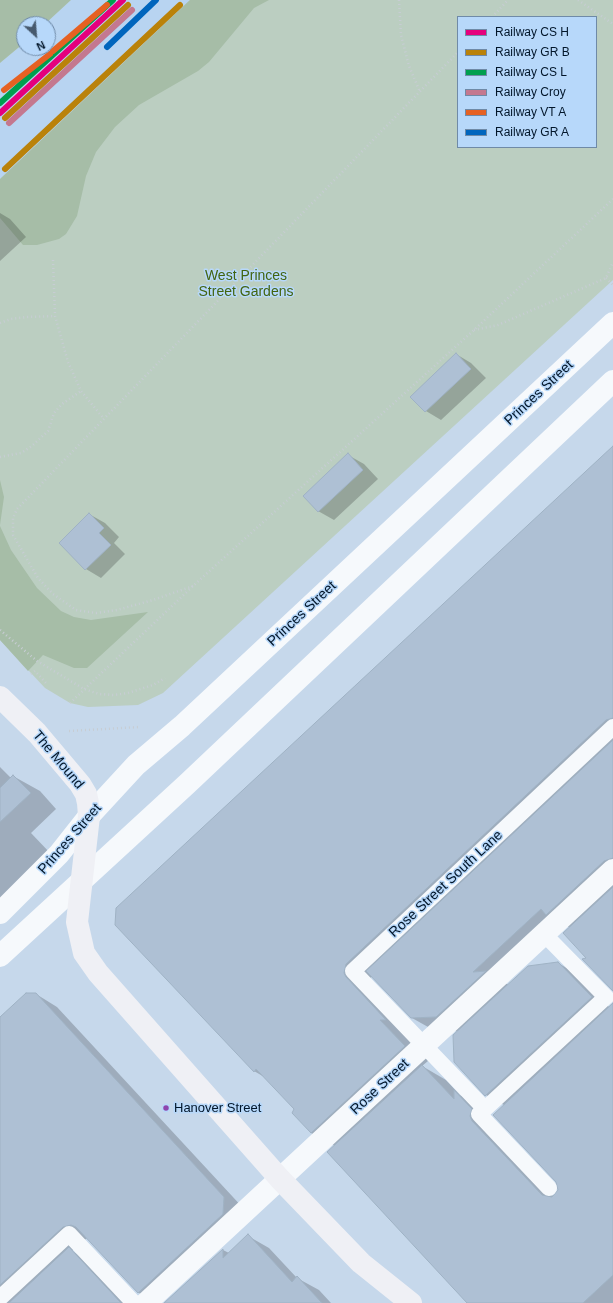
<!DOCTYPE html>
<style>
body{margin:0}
#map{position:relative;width:613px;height:1303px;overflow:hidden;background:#c6d8eb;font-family:Helvetica,sans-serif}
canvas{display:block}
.legend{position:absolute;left:457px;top:16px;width:140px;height:132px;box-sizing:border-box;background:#b7d8fa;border:1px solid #6f8aa7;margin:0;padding:5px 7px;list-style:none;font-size:12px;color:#02162a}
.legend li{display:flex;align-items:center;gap:8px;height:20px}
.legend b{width:20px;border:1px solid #6f8aa7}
.north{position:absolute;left:16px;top:16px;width:40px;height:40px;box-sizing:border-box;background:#b7d8fa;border:1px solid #6f8aa7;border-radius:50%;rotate:154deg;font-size:11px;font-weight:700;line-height:16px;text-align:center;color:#02162a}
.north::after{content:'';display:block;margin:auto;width:14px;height:18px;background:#475a6e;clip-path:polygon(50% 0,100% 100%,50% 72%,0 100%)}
</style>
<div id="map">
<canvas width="613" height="1303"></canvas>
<ul class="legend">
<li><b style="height:5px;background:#e5007d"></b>Railway CS H</li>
<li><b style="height:5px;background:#ba820a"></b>Railway GR B</li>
<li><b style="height:5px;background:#009f4f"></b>Railway CS L</li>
<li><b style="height:5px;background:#c4788f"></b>Railway Croy</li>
<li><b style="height:5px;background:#e66122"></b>Railway VT A</li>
<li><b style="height:5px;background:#0065bd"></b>Railway GR A</li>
</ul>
<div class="north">N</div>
</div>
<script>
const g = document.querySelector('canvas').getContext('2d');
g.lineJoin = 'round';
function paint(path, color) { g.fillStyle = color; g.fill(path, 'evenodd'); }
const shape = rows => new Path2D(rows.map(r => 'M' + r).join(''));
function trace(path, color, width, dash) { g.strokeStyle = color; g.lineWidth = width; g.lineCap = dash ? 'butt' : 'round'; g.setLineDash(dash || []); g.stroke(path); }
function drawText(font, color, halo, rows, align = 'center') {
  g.font = font + ' Helvetica,sans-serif'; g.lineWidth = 3; g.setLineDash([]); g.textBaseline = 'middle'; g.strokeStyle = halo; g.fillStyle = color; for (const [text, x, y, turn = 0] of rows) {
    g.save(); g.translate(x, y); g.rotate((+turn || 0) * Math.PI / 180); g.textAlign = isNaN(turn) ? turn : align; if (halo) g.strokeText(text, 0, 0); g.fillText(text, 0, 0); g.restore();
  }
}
paint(shape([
 [71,0,190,0,0,179,0,63,24,43,24,48,48,48,48,24,45,24]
]), '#b8d4f1');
paint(shape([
 [190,0,613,0,613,280,163,693,138,705,88,707,70,703,45,688,0,640,0,179],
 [458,17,596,17,596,147,458,147]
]), '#bbcec1');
paint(shape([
 [0,0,71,0,45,24,24,24,24,43,0,63],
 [190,0,269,0,254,8,209,62,198,71,139,105,115,127,96,152,86,176,77,216,66,234,59,239,37,245,23,245,0,218,0,179],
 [0,480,4,497,0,525],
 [0,526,11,550,37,588,61,611,74,617,91,620,148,612,87,668,74,668,43,655,28,671,0,640]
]), '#a6bda7');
paint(shape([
 [0,213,10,219,26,237,0,261],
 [456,354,471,363,486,378,441,420,426,411,412,397],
 [613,447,613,989,588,959,570,928,564,924,502,982,509,985,558,963,577,974,609,1007,613,1003,613,1303,470,1303,335,1146,311,1133,296,1109,266,1078,254,1071],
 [373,976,412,1018,437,1032,460,1031,486,1095,504,1105,559,1186,557,1195,554,1197,496,1136,478,1105,460,1095,446,1080,422,1066,428,1061,370,978],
 [348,455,364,464,378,479,334,520,318,511],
 [89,514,105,523,119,537,114,543,125,554,101,578,86,569,60,543],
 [0,767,11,778,13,776,40,791,56,809,31,833,52,855,0,904],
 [36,994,57,1007,245,1210,157,1303,139,1293,87,1238,72,1251,90,1261,130,1303,0,1303,0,1019],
 [248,1236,269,1248,297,1278,319,1290,331,1303,166,1303,223,1250,229,1253]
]), '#0003');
const building = shape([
 [456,353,471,369,425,412,410,397,456,353],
 [613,446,613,718,606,720,346,964,344,973,346,977,386,1020,380,1020,405,1046,311,1133,292,1113,294,1109,256,1069,254,1072,115,925,116,908,613,446],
 [348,453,363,470,318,512,303,496,348,453],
 [89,513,104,528,99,533,111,545,85,570,59,543,89,513],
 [613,740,613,858,604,861,546,915,541,909,473,972,486,971,436,1017,411,1018,366,971,613,740],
 [13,775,31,793,0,822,0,788,13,775],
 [613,887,613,991,582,959,586,958,563,933,613,887],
 [558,962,592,997,485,1096,454,1062,453,1035,528,966,558,962],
 [26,993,36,993,224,1197,223,1214,138,1293,76,1227,71,1225,63,1227,0,1285,0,1017,26,993],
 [613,1003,613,1275,583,1303,467,1303,327,1152,422,1065,454,1099,454,1090,472,1109,470,1116,472,1121,542,1195,552,1197,558,1190,556,1182,493,1115,613,1003],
 [248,1234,292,1282,297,1276,322,1303,164,1303,223,1249,223,1258,248,1234],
 [69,1247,121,1303,9,1303,69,1247]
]);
paint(building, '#aec0d4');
trace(building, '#9fb2c4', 1);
trace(shape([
 [399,0,401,35,409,66,420,92],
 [578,0,613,24],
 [492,17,508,0],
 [53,260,55,316,68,362,81,391,104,419],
 [606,278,613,285],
 [0,323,11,319,27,317,55,316],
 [474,330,498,325,606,278,613,262],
 [0,457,21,453,32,446,48,431,54,413,62,404,81,391],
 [193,586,153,600,117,610,96,613,76,610,53,594,38,578,13,535,13,518,17,509,458,52],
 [0,630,37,661,84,689,99,694,114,695,128,693,153,685,165,678],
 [31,674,35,671,46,683],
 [70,703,193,586,474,330,613,199],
 [69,731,140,727]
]), '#c7cdd3', 2.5, [1, 3]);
trace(shape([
 [544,934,606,997,485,1109,353,971,613,727],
 [485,1109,479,1114,549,1188],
 [0,1298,69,1234,134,1303]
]), '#f6f9fc', 16);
trace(shape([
 [0,913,59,854,89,816,136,765,182,726,613,323],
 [0,956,187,784,613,381],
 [146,1303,613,870]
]), '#f6f9fc', 22);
trace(shape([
 [0,697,37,733,80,784,86,794,88,803,89,816,77,922,84,953,98,973,280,1179,361,1263,411,1303]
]), '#eff0f5', 22);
trace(shape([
 [0,113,123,0]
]), '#e5007d', 6);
trace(shape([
 [5,118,128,5],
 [5,169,180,5]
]), '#ba820a', 6);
trace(shape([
 [0,103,113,0]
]), '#009f4f', 6);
trace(shape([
 [9,123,132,10]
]), '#c4788f', 6);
trace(shape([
 [53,51,107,5],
 [4,90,50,54]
]), '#e66122', 6);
trace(shape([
 [107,47,156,0]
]), '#0065bd', 6);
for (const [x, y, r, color] of [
 [166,1108,3.5,"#8e44ad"]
]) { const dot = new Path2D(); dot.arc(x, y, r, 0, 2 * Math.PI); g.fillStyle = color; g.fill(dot); trace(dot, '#b7d8fa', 1.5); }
drawText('13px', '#02162a', '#b7d8fa', [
 ["Hanover Street",174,1108]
], 'left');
drawText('14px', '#426410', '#b7d8fa', [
 ["West Princes",246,276],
 ["Street Gardens",246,292]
]);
drawText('14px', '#02162a', '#b7d8fa', [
 ["Princes Street",539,393,-43],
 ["Princes Street",302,614,-43],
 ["The Mound",58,760,50],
 ["Princes Street",70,839,-49],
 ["Rose Street South Lane",446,884,-43],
 ["Rose Street",380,1087,-43]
]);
</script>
